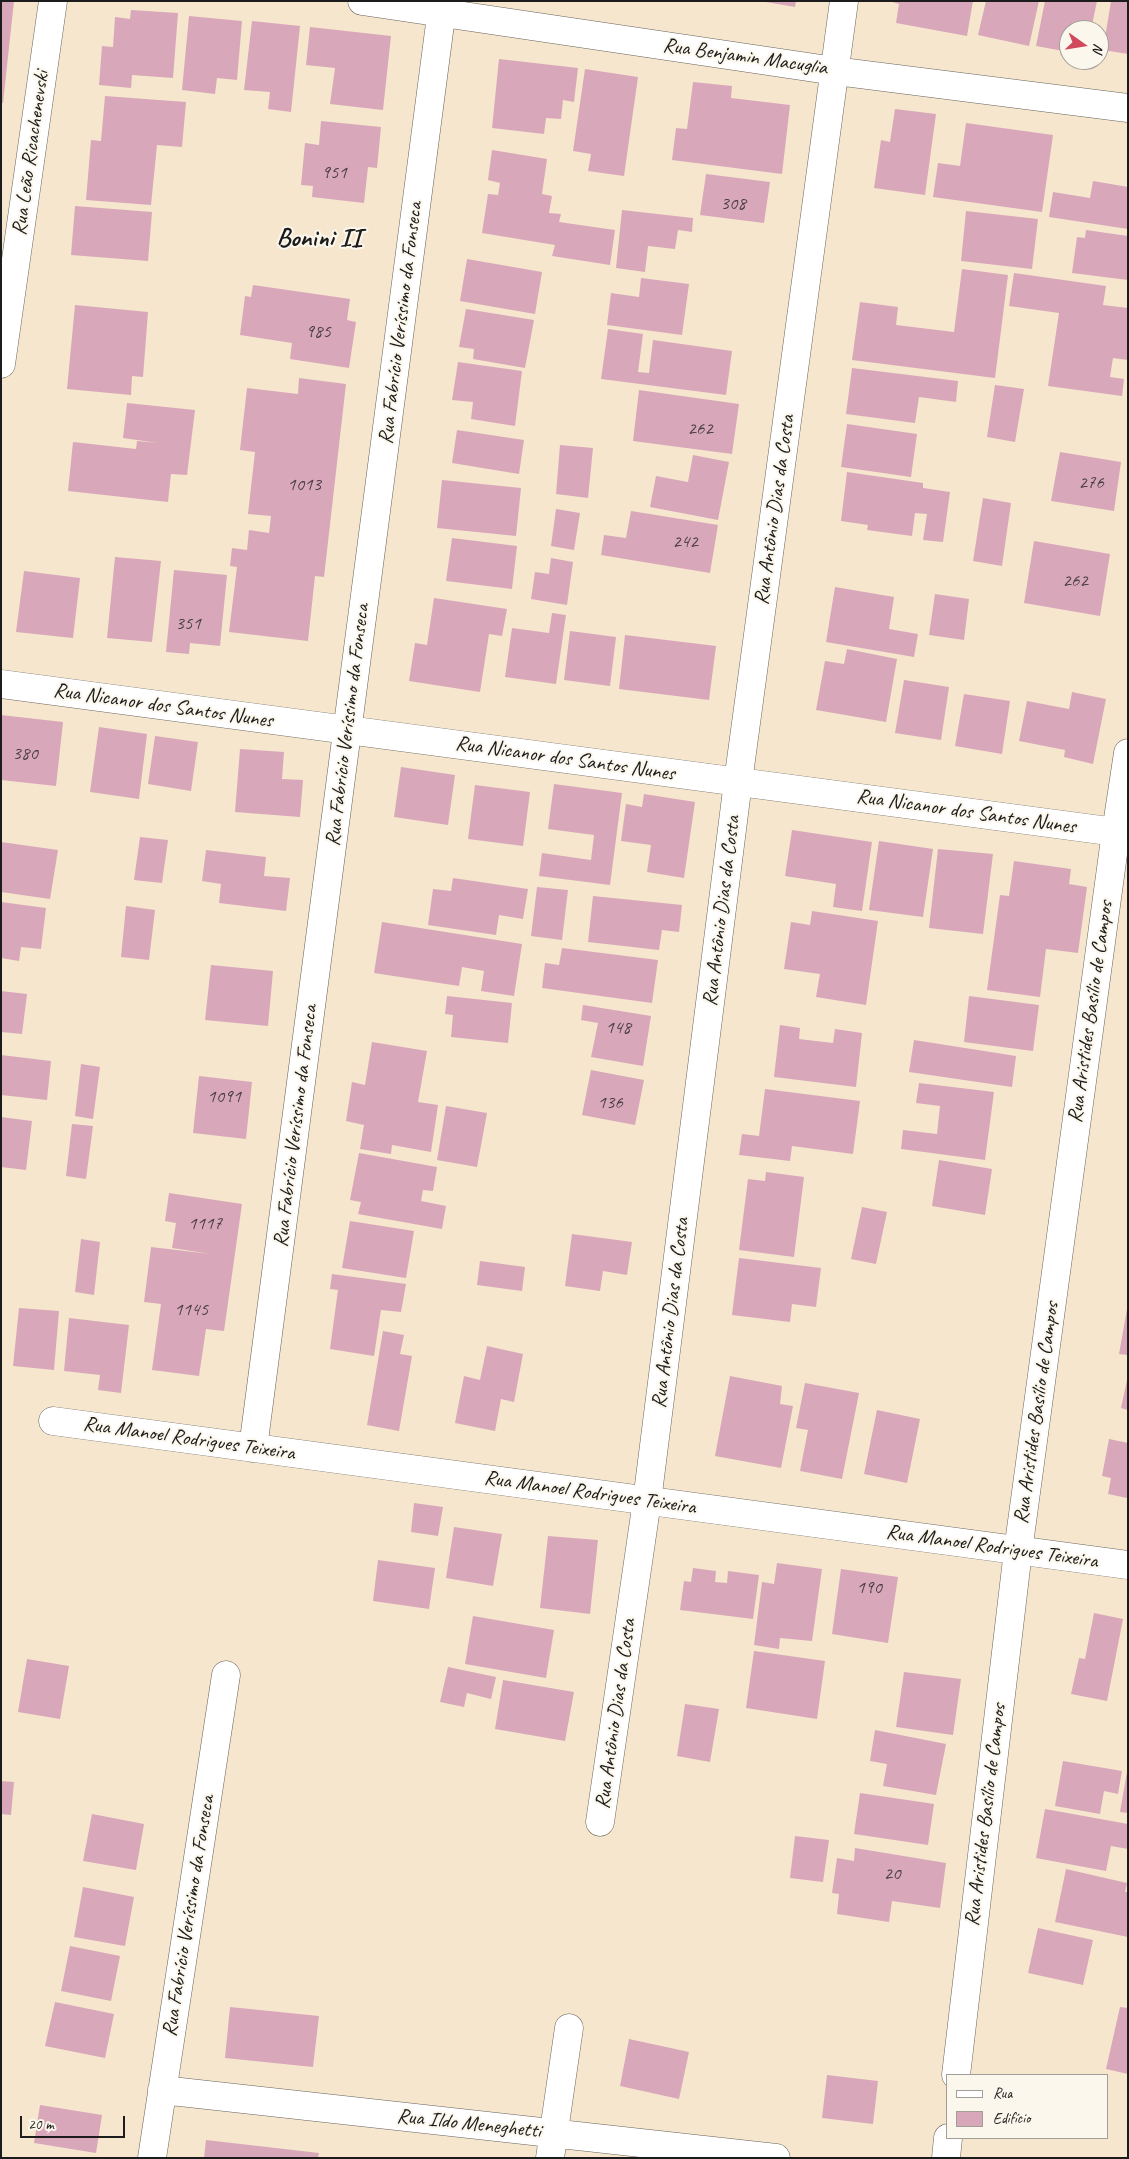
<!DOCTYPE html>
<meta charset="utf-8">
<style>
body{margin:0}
#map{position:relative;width:1129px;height:2159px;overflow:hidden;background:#f6e6ce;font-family:Caveat,sans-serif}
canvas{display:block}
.frame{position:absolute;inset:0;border:2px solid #1c1c1c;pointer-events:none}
.legend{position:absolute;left:946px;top:2074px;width:162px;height:65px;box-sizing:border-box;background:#fbf7ec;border:1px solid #a29f99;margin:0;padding:6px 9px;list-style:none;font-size:15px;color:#1c1c1c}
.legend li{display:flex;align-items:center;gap:10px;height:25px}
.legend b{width:25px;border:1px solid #a29f99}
.north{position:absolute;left:1059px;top:20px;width:50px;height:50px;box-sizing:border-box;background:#fbf7ec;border:1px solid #a29f99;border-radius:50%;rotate:103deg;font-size:14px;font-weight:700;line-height:20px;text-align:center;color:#1c1c1c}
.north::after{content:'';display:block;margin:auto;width:18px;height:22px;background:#d1495b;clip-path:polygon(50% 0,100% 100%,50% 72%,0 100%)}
.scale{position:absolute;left:20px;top:2116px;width:105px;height:22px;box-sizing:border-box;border:2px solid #1c1c1c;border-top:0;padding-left:6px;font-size:15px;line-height:18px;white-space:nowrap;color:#1c1c1c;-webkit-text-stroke:4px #fbf7ec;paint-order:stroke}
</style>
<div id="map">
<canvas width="1129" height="2159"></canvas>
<div class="frame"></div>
<ul class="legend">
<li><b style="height:6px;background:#fff"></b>Rua</li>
<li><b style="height:14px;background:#d8a8ba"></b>Edifício</li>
</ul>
<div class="north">N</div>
<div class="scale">20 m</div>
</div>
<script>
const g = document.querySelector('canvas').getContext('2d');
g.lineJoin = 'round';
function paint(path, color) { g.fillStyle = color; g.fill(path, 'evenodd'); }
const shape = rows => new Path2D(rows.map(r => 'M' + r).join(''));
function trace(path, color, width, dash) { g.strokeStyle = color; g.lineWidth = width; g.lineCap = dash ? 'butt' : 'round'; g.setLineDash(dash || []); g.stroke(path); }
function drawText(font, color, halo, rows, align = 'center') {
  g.font = font + ' Caveat,sans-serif'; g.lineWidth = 4; g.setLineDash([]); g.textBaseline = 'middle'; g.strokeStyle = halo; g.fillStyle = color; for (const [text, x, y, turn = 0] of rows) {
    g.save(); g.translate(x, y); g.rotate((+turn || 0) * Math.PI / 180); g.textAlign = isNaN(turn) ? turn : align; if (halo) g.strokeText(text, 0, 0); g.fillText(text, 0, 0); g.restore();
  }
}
paint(shape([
 [1,1,14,1,3,103,1,103],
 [760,1,796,1,795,7],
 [889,1,973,1,967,36,896,23,899,4],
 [986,1,1039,1,1029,46,978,35],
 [1045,1,1097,1,1091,30,1069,30,1069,52,1036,46],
 [1111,1,1128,1,1128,54,1103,50],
 [131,10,178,13,173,78,132,75,131,88,99,85,102,46,113,47,115,17,130,19],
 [189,16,242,21,237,80,217,78,215,94,182,90],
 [252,21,300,26,291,112,268,109,270,92,244,90],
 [310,27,391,36,383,110,330,104,335,68,306,65],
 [499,59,578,68,574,102,563,100,561,119,546,118,544,134,492,128],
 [585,69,638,77,624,176,588,171,591,154,573,151],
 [693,82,732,86,731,98,790,105,782,174,672,160,676,128,687,129],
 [105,96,186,102,182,147,157,145,151,205,86,200,91,140,101,141],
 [895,109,936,114,925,195,874,188,881,140,890,142],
 [321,121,381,127,377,168,368,167,364,203,312,197,313,186,301,185,305,143,319,145],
 [966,123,1053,135,1042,212,933,197,938,163,960,166],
 [492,150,547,159,542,194,552,196,549,213,561,214,559,222,615,230,610,265,552,256,555,245,482,233,488,194,498,195,500,183,488,180],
 [706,174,770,182,764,223,700,215],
 [1093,181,1128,187,1128,229,1049,217,1053,192,1090,198],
 [75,206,152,212,148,261,71,255],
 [622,210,693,218,692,232,678,230,675,249,648,246,645,272,616,268],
 [966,211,1038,219,1032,269,961,261],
 [1086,230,1128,236,1128,280,1072,273,1077,237,1085,238],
 [467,259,542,272,535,314,460,301],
 [962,269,1008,275,995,378,852,360,860,302,898,307,896,325,954,332],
 [1014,273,1106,286,1103,305,1128,308,1128,360,1113,358,1110,377,1124,379,1122,396,1048,386,1059,313,1009,306],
 [641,278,689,284,682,335,607,325,611,293,639,297],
 [253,285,350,299,347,320,356,322,349,368,290,359,292,343,240,335,245,296,251,297],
 [75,305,148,312,143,377,132,376,131,395,67,389],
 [466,309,534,320,525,368,473,359,474,349,459,347],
 [608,329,643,334,638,372,649,373,653,340,732,351,726,395,601,379],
 [458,362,522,371,515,426,471,419,473,402,452,400],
 [852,368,958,381,956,402,919,397,915,423,846,414],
 [299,378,346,384,324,577,315,576,308,641,229,632,237,567,230,566,232,548,247,550,249,530,269,533,271,516,248,514,255,452,240,450,247,388,298,394],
 [995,385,1024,389,1015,442,987,437],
 [639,390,739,404,732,454,633,441],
 [127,403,195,410,187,475,171,474,168,502,68,491,73,442,136,449,137,441,158,443,123,438],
 [847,424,917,434,911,477,841,467],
 [457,430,524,440,519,474,452,463],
 [560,445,593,448,588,498,556,494],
 [1060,452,1121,462,1114,511,1051,501],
 [693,455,729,462,718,520,650,507,656,476,688,482],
 [847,472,923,483,923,488,950,492,943,542,923,540,927,514,915,513,912,536,867,530,868,525,841,521],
 [442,480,521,488,516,536,437,528],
 [983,498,1011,503,1002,566,973,561],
 [556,509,580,513,574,550,551,546],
 [631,511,718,525,710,573,601,555,604,535,626,538],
 [452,538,517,546,512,589,446,581],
 [1034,541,1110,554,1100,616,1024,603],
 [115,557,161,561,152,642,107,638],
 [551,558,573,562,567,605,531,599,535,572,549,574],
 [174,570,227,575,220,646,190,643,189,654,166,652],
 [24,571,80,578,73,638,16,632],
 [835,587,894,597,889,629,918,634,914,657,826,642],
 [935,594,969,599,964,640,929,635],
 [434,598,507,609,502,636,489,634,480,692,409,681,415,643,427,645],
 [552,613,566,615,556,684,505,677,512,628,549,633],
 [570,631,616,637,610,686,564,680],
 [625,635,716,646,709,700,619,689],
 [847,649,897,659,886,722,816,710,825,661,844,664],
 [904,680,949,687,941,740,895,733],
 [1072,692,1106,699,1093,764,1064,757,1065,750,1019,741,1027,701,1069,709],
 [964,694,1010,701,1002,754,955,746],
 [1,715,63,722,56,786,1,780],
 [99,727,147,734,139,799,90,792],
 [155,736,198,742,191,791,148,784],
 [240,749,284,752,282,779,303,780,300,817,235,812],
 [401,767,455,775,448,825,394,817],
 [554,784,622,793,610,885,539,876,542,853,591,860,594,835,548,829],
 [475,785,530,792,523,846,468,839],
 [644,794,695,802,684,878,647,872,651,845,621,841,626,804,642,807],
 [792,830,872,842,862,911,833,907,836,884,785,876],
 [140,837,168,840,162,883,134,880],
 [879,841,933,849,923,917,869,910],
 [1,842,58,850,50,899,1,892],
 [938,849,993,854,983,934,929,928],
 [206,850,266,857,264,876,290,878,286,911,219,903,221,884,202,881],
 [1014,861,1071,869,1069,884,1087,887,1078,953,1046,949,1040,997,987,990,1000,895,1009,896],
 [453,878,528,889,523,919,499,915,496,935,428,925,433,889,451,891],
 [537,887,568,890,562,940,531,936],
 [593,896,682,905,679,932,662,930,659,950,588,942],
 [1,902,46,908,41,949,21,947,19,961,1,958],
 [126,906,155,910,149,960,121,957],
 [812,911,878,921,866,1005,816,997,820,974,784,969,791,922,810,925],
 [382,922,522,944,514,996,481,991,484,971,462,967,459,986,374,973],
 [562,948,658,960,652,1003,542,988,545,963,559,965],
 [211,965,273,971,268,1026,205,1020],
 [1,991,27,994,22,1034,1,1032],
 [447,996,512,1003,508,1043,451,1037,453,1015,445,1014],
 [969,996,1039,1005,1033,1051,964,1042],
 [583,1005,651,1016,643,1066,591,1057,598,1023,581,1020],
 [780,1025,800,1028,799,1039,833,1043,835,1029,862,1033,856,1087,774,1077],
 [914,1040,1016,1056,1012,1087,909,1072],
 [372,1042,427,1051,418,1102,438,1105,431,1152,392,1145,391,1154,360,1149,364,1125,346,1121,352,1082,365,1085],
 [1,1055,51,1061,47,1100,1,1095],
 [81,1064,100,1067,93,1119,75,1116],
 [591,1070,644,1080,635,1125,582,1115],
 [199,1076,252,1082,246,1139,193,1133],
 [919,1083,994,1092,985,1160,901,1149,903,1130,937,1134,940,1106,916,1103],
 [765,1089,860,1101,853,1154,792,1146,790,1161,739,1155,742,1134,759,1136],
 [446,1106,487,1113,477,1167,437,1160],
 [1,1117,32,1121,26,1170,1,1167],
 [72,1124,93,1126,86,1179,66,1176],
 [359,1153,437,1167,433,1191,423,1190,421,1201,446,1206,442,1229,358,1214,361,1202,350,1200],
 [939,1160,992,1169,985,1215,932,1206],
 [766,1172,804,1177,794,1257,739,1250,748,1179,765,1181],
 [169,1193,242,1204,224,1331,206,1329,199,1376,152,1370,161,1304,144,1302,151,1247,211,1254,172,1248,176,1223,165,1221],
 [862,1207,887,1212,876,1264,851,1259],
 [350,1221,414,1231,406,1278,342,1268],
 [572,1234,632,1242,627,1275,603,1271,600,1291,565,1286],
 [81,1239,100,1242,94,1295,75,1292],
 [739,1258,821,1268,816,1307,792,1304,790,1322,732,1315],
 [480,1261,525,1267,522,1291,477,1285],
 [332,1274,406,1284,401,1312,381,1310,374,1356,330,1349,338,1290,330,1289],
 [19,1308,59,1311,54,1370,13,1366],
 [1127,1309,1128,1309,1128,1355,1119,1354],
 [69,1318,129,1325,121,1393,98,1390,100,1375,64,1371],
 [383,1331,404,1335,400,1354,412,1356,399,1431,367,1425],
 [487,1346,523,1354,514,1402,501,1399,495,1431,455,1423,464,1376,480,1380],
 [730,1376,782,1386,780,1404,793,1406,781,1468,715,1456],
 [1127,1380,1128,1380,1128,1410,1121,1408],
 [805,1383,859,1393,842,1479,800,1471,808,1430,796,1428],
 [877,1410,920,1419,907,1483,864,1474],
 [1109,1439,1128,1443,1127,1498,1108,1494,1111,1478,1102,1476],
 [414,1503,443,1507,438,1536,411,1532],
 [454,1527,502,1534,493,1586,446,1578],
 [548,1536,598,1540,590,1614,540,1608],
 [378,1560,435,1568,429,1609,373,1601],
 [777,1563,822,1569,812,1641,780,1638,779,1649,754,1645,762,1582,774,1584],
 [693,1568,716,1571,715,1582,727,1583,728,1571,759,1575,753,1619,680,1610,684,1581,691,1582],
 [841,1569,898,1577,888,1643,832,1634],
 [1094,1613,1123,1619,1107,1701,1071,1694,1079,1658,1085,1659],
 [473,1616,554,1630,546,1678,465,1664],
 [754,1651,825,1661,817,1719,746,1708],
 [27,1659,69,1666,60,1719,18,1712],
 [448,1667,496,1677,491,1699,467,1693,464,1707,440,1702],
 [904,1672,961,1679,953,1735,896,1727],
 [503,1680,574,1692,565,1741,495,1729],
 [685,1704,719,1709,710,1762,677,1756],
 [875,1730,946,1744,936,1795,883,1786,887,1764,870,1761],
 [1063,1761,1122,1771,1118,1794,1104,1791,1100,1814,1055,1806],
 [1127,1772,1128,1772,1128,1813,1120,1812],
 [1,1781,14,1782,11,1815,1,1814],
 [860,1793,934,1804,928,1845,854,1834],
 [1045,1809,1128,1824,1128,1849,1111,1846,1106,1871,1036,1858],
 [92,1814,144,1824,136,1870,83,1861],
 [795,1836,829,1840,823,1882,790,1878],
 [855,1848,946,1863,940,1908,892,1901,889,1922,837,1914,839,1894,832,1893,837,1858,854,1861],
 [1066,1869,1127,1883,1125,1892,1128,1892,1128,1937,1055,1922],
 [83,1887,134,1897,125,1946,74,1937],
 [1038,1928,1093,1940,1083,1985,1028,1973],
 [70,1946,120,1956,111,2001,61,1991],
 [55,2002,114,2014,105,2058,45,2046],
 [230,2007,319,2016,313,2067,225,2058],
 [1120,2007,1128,2008,1128,2074,1106,2069],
 [629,2039,689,2052,679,2099,620,2086],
 [827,2075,878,2081,873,2124,822,2118],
 [40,2105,102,2115,96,2153,34,2143],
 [206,2140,319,2153,318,2158,204,2158]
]), '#d8a8ba');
const minor = shape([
 [362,1,835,71,1128,108],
 [1,364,53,1],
 [1128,753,1116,832,1128,834],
 [53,1421,1128,1565],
 [253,1448,443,1],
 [600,1822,647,1501,738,782,844,1],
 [162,2090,776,2158],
 [152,2158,226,1675],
 [550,2158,569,2028]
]);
const tertiary = shape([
 [1,684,1116,832,1018,1551,956,2075],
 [946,2158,948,2138]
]);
trace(minor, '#68635a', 29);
trace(tertiary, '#68635a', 29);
trace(minor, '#fff', 28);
trace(tertiary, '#fff', 28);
drawText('19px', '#4b3f44', null, [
 ["951",334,173],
 ["308",733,204],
 ["985",318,332],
 ["262",700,429],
 ["276",1091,483],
 ["1013",304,485],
 ["242",685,542],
 ["262",1075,581],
 ["351",188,624],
 ["380",25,754],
 ["148",618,1028],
 ["1091",224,1097],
 ["136",610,1103],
 ["1117",205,1224],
 ["1145",191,1310],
 ["190",869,1588],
 ["20",892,1874]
]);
drawText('21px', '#1c1c1c', '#fbf7ec', [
 ["Rua Benjamin Macuglia",745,57,8],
 ["Rua Leão Ricachenevski",31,153,-82],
 ["Rua Fabrício Veríssimo da Fonseca",401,323,-83],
 ["Rua Antônio Dias da Costa",775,510,-82],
 ["Rua Nicanor dos Santos Nunes",163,706,8],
 ["Rua Fabrício Veríssimo da Fonseca",348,725,-83],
 ["Rua Nicanor dos Santos Nunes",565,759,8],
 ["Rua Nicanor dos Santos Nunes",966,812,8],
 ["Rua Antônio Dias da Costa",722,911,-83],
 ["Rua Aristides Basílio de Campos",1091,1012,-82],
 ["Rua Fabrício Veríssimo da Fonseca",296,1126,-83],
 ["Rua Antônio Dias da Costa",671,1313,-83],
 ["Rua Aristides Basílio de Campos",1037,1413,-82],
 ["Rua Manoel Rodrigues Teixeira",189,1439,8],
 ["Rua Manoel Rodrigues Teixeira",590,1493,8],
 ["Rua Manoel Rodrigues Teixeira",992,1547,8],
 ["Rua Antônio Dias da Costa",616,1714,-82],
 ["Rua Aristides Basílio de Campos",986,1815,-83],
 ["Rua Fabrício Veríssimo da Fonseca",189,1916,-81],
 ["Rua Ildo Meneghetti",469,2124,6]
]);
drawText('bold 26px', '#1c1c1c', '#fbf7ec', [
 ["Bonini II",319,239]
]);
</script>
